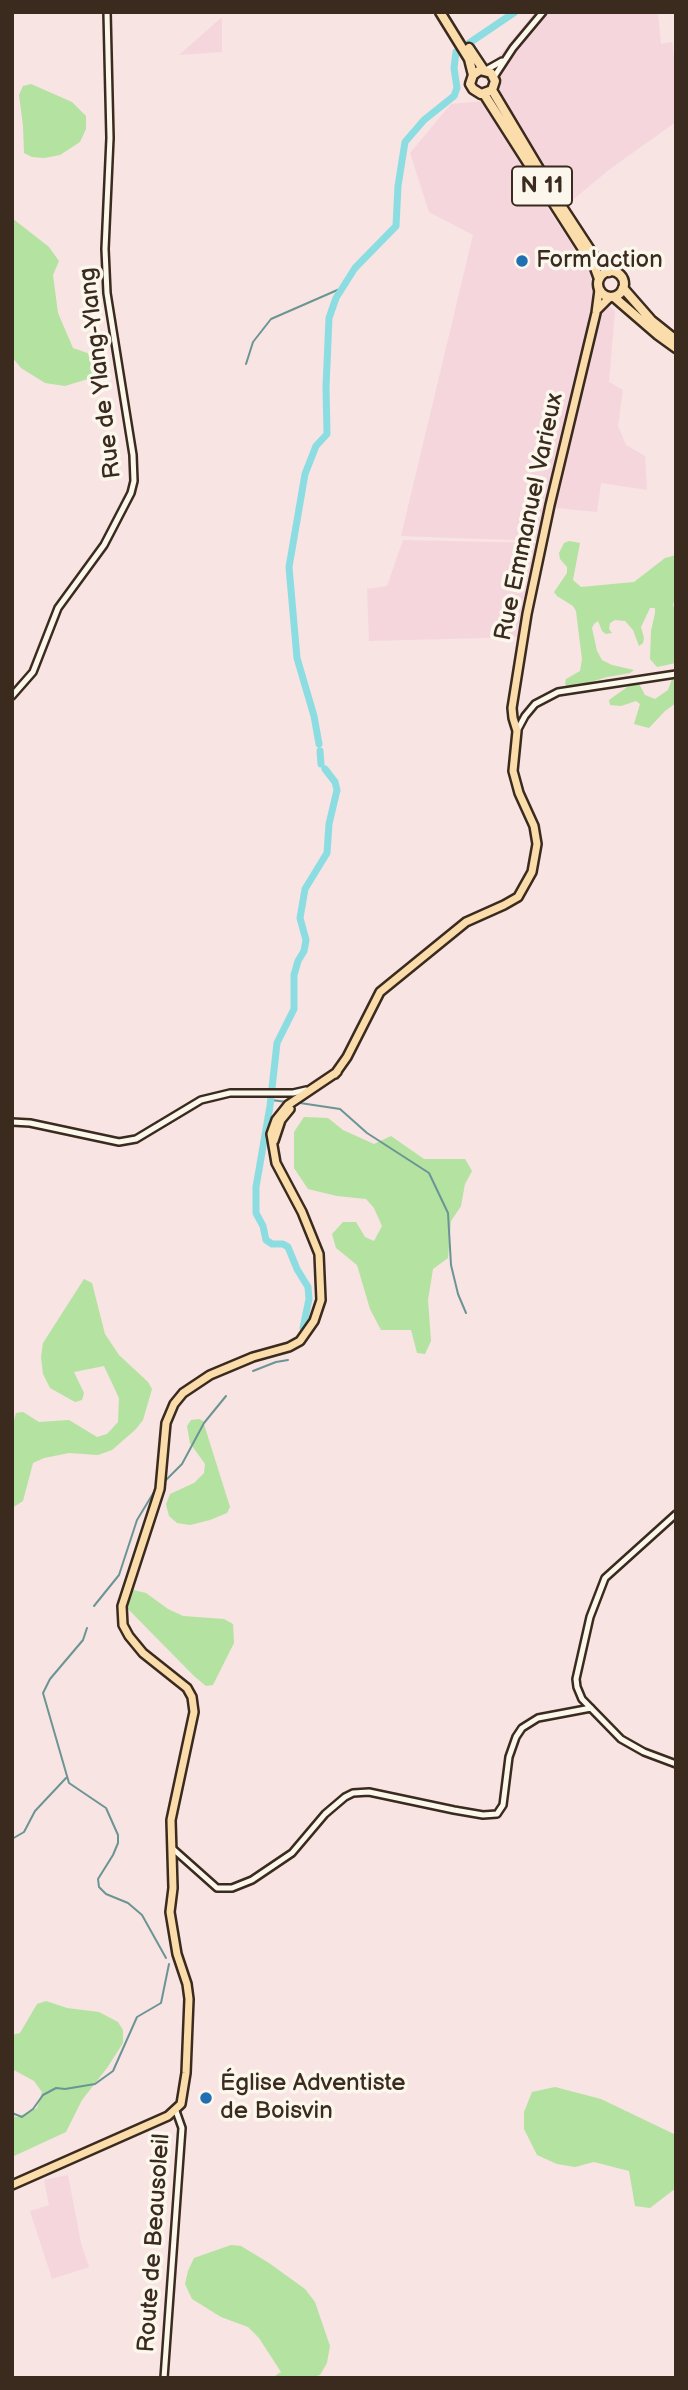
<!DOCTYPE html>
<meta charset="utf-8">
<style>
body{margin:0}
#map{position:relative;width:688px;height:2390px;overflow:hidden;background:#f7e4e3;font-family:"Balsamiq Sans",sans-serif}
canvas{display:block}
.frame{position:absolute;inset:0;border:14px solid #3b2a1e;pointer-events:none}
</style>
<div id="map">
<canvas width="688" height="2390"></canvas>
<div class="frame"></div>
</div>
<script>
const g = document.querySelector('canvas').getContext('2d');
g.lineJoin = 'round';
function paint(path, color) { g.fillStyle = color; g.fill(path, 'evenodd'); }
const shape = rows => new Path2D(rows.map(r => 'M' + r).join(''));
function trace(path, color, width, dash) { g.strokeStyle = color; g.lineWidth = width; g.lineCap = dash ? 'butt' : 'round'; g.setLineDash(dash || []); g.stroke(path); }
function drawText(font, color, halo, rows, align = 'center') {
  g.font = font + ' "Balsamiq Sans",sans-serif'; g.lineWidth = 7; g.setLineDash([]); g.textBaseline = 'middle'; g.strokeStyle = halo; g.fillStyle = color; for (const [text, x, y, turn = 0] of rows) {
    g.save(); g.translate(x, y); g.rotate((+turn || 0) * Math.PI / 180); g.textAlign = isNaN(turn) ? turn : align; if (halo) g.strokeText(text, 0, 0); g.fillText(text, 0, 0); g.restore();
  }
}
paint(shape([
 [535,12,658,12,661,44,672,42,676,76,676,122,610,169,569,203,504,104,493,63],
 [222,17,222,52,179,55],
 [484,101,521,159,542,199,589,271,595,295,615,311,609,382,623,390,618,426,626,445,645,456,647,490,601,483,597,512,546,507,538,541,401,536,473,235,429,212,410,153,451,104],
 [403,540,542,543,523,637,369,641,367,589,387,586],
 [68,2175,81,2243,89,2267,52,2279,30,2211,49,2205,44,2180]
]), '#f5d6dd');
paint(shape([
 [31,84,72,102,86,116,86,129,80,142,60,155,44,158,32,157,24,153,23,126,19,95,23,86],
 [12,218,49,247,59,261,53,275,58,313,73,348,93,355,102,362,100,371,91,378,65,386,45,383,21,368,12,357],
 [569,541,580,543,573,580,581,587,634,582,665,558,676,555,676,595,673,605,676,613,676,663,657,667,650,659,651,631,655,613,655,608,650,608,641,627,644,638,643,643,639,646,633,630,625,621,615,620,610,623,609,629,612,633,606,634,602,631,598,621,594,624,592,628,597,651,602,660,612,665,634,670,630,673,607,677,574,687,569,688,565,684,566,679,580,671,582,659,576,611,573,606,557,596,554,592,567,573,567,567,560,559,559,553,564,543],
 [672,679,676,681,676,703,665,711,649,728,634,724,640,704,636,701,621,706,610,705,609,700,637,680,645,695,655,699,668,690],
 [304,1117,328,1118,343,1130,374,1144,391,1136,424,1159,465,1159,472,1171,465,1184,461,1206,451,1221,448,1258,433,1269,428,1300,431,1341,425,1354,417,1353,411,1330,381,1330,370,1309,357,1265,336,1248,332,1234,343,1222,356,1222,365,1237,374,1241,382,1226,374,1208,366,1199,337,1196,308,1189,294,1168,294,1132],
 [84,1279,92,1283,105,1334,119,1355,148,1382,152,1389,143,1420,135,1430,112,1450,98,1455,69,1453,44,1458,33,1463,23,1501,12,1508,12,1427,16,1413,23,1412,39,1422,69,1420,97,1437,107,1434,118,1422,119,1398,104,1366,74,1372,84,1393,82,1400,75,1402,50,1388,43,1374,41,1357,43,1343],
 [199,1419,203,1421,230,1507,227,1513,210,1520,190,1525,177,1523,169,1516,166,1504,170,1494,194,1483,204,1473,205,1464,190,1443,187,1426,191,1420],
 [133,1590,146,1593,168,1609,183,1616,224,1619,233,1624,234,1643,213,1685,206,1686,194,1676,128,1609,127,1606],
 [46,2001,67,2008,99,2012,118,2022,123,2030,123,2043,107,2068,82,2100,66,2132,12,2157,12,2116,17,2117,37,2108,42,2092,34,2081,12,2069,12,2035,20,2033,37,2004],
 [555,2087,601,2099,676,2135,676,2188,650,2208,635,2206,629,2171,594,2162,575,2167,557,2164,537,2155,524,2129,524,2112,532,2092],
 [231,2245,241,2246,269,2263,305,2289,315,2302,330,2346,327,2363,320,2375,310,2378,272,2378,281,2372,259,2338,248,2327,221,2317,192,2299,185,2284,188,2271,194,2258]
]), '#b3e2a1');
trace(shape([
 [246,364,253,342,271,319,342,288],
 [271,1100,287,1102],
 [300,1103,340,1109,367,1133,429,1173,448,1213,451,1265,458,1294,466,1313],
 [253,1371,276,1362,288,1360],
 [162,1484,182,1464,204,1423,226,1396],
 [94,1606,119,1575,137,1520,157,1487],
 [87,1628,83,1640,50,1679,43,1693,69,1783,106,1808,118,1835,118,1843,113,1855,98,1879,99,1887,106,1894,128,1903,142,1915,166,1958],
 [12,1839,24,1832,35,1811,66,1778],
 [12,2113,22,2117,33,2109,43,2095,56,2088,65,2089,95,2084,113,2071,137,2017,161,2003,169,1964]
]), '#6b9594', 2);
trace(shape([
 [319,744,314,716,297,658,289,567,305,474,316,446,327,434,326,387,329,318,336,298,355,268,396,226,398,186,405,142,424,120,454,96,457,88,454,68,456,52,515,12],
 [320,751,321,764],
 [303,1328,309,1299,308,1287,297,1269,288,1247,283,1244,272,1244,266,1240,263,1226,256,1213,256,1187,270,1106,277,1043,294,1009,294,975,298,961,304,951,306,940,300,918,305,889,327,853,329,824,337,790,335,782,325,769]
]), '#8bdde2', 7);
const minor = shape([
 [486,70,502,61],
 [494,77,513,48,543,12],
 [12,696,33,672,58,608,104,545,131,493,134,481,133,455,107,293,105,249,110,138,107,12],
 [517,731,525,716,535,704,558,692,676,674],
 [12,1122,30,1123,119,1142,136,1139,201,1100,230,1093,293,1093,306,1090],
 [676,1514,605,1578,590,1617,576,1679,577,1687,582,1699,621,1739,644,1752,676,1764],
 [172,1848,217,1888,232,1888,252,1880,292,1853,325,1814,345,1797,353,1793,369,1792,454,1810,483,1815,497,1814,503,1805,509,1757,516,1737,522,1728,538,1718,591,1708],
 [164,2378,182,2128,176,2111]
]);
const major = shape([
 [598,309,610,297],
 [335,1074,347,1057,380,992,466,922,504,905,518,897,532,872,537,844,534,826,519,793,513,771,517,731,513,718,512,708,527,614,550,505,596,313,599,290],
 [274,1141,281,1120,290,1109],
 [12,2185,168,2116,181,2104,186,2073,189,1999,187,1984,177,1954,170,1912,173,1888,171,1820,194,1712,192,1697,187,1688,143,1653,129,1636,123,1625,122,1606,160,1489,166,1423,174,1404,183,1393,210,1375,253,1357,289,1347,300,1341,314,1321,321,1300,319,1254,302,1212,276,1163,271,1134,276,1120,288,1105,337,1072]
]);
const highway = shape([
 [440,12,469,59,473,75,470,84,473,89,481,94,492,90,495,81,491,73,480,70,473,75],
 [469,48,483,69],
 [492,90,560,204,594,256,609,272],
 [484,94,595,268,599,279],
 '598 284a13 13 0 1 1 26 0a13 13 0 1 1-26 0Z',
 [623,288,651,320,676,340],
 [614,297,658,335,676,348]
]);
trace(minor, '#3b2a1e', 10);
trace(major, '#3b2a1e', 12);
trace(highway, '#3b2a1e', 13);
trace(minor, '#fbf7ec', 5);
trace(major, '#faddab', 7);
trace(highway, '#faddab', 8);
for (const [x, y, r, color] of [
 [522,261,7,"#1f6fb2"],
 [206,2098,7,"#1f6fb2"]
]) { const dot = new Path2D(); dot.arc(x, y, r, 0, 2 * Math.PI); g.fillStyle = color; g.fill(dot); trace(dot, '#fbf7ec', 2.5); }
for (const [x, y, w] of [
 [542,186,60]
]) { const box = new Path2D(); box.roundRect(x - w / 2, y - 19.5, w, 39, 5); g.fillStyle = '#fbf7ec'; g.fill(box); trace(box, '#3b2a1e', 2); }
drawText('bold 23px', '#3b2a1e', null, [
 ["N 11",542,186]
]);
drawText('24px', '#3b2a1e', '#fbf7ec', [
 ["Form'action",536,261],
 ["Église Adventiste",220,2084],
 ["de Boisvin",220,2112]
], 'left');
drawText('24px', '#3b2a1e', '#fbf7ec', [
 ["Rue de Ylang-Ylang",101,373,-97],
 ["Rue Emmanuel Varieux",530,517,-78],
 ["Route de Beausoleil",155,2243,-86]
]);
</script>
